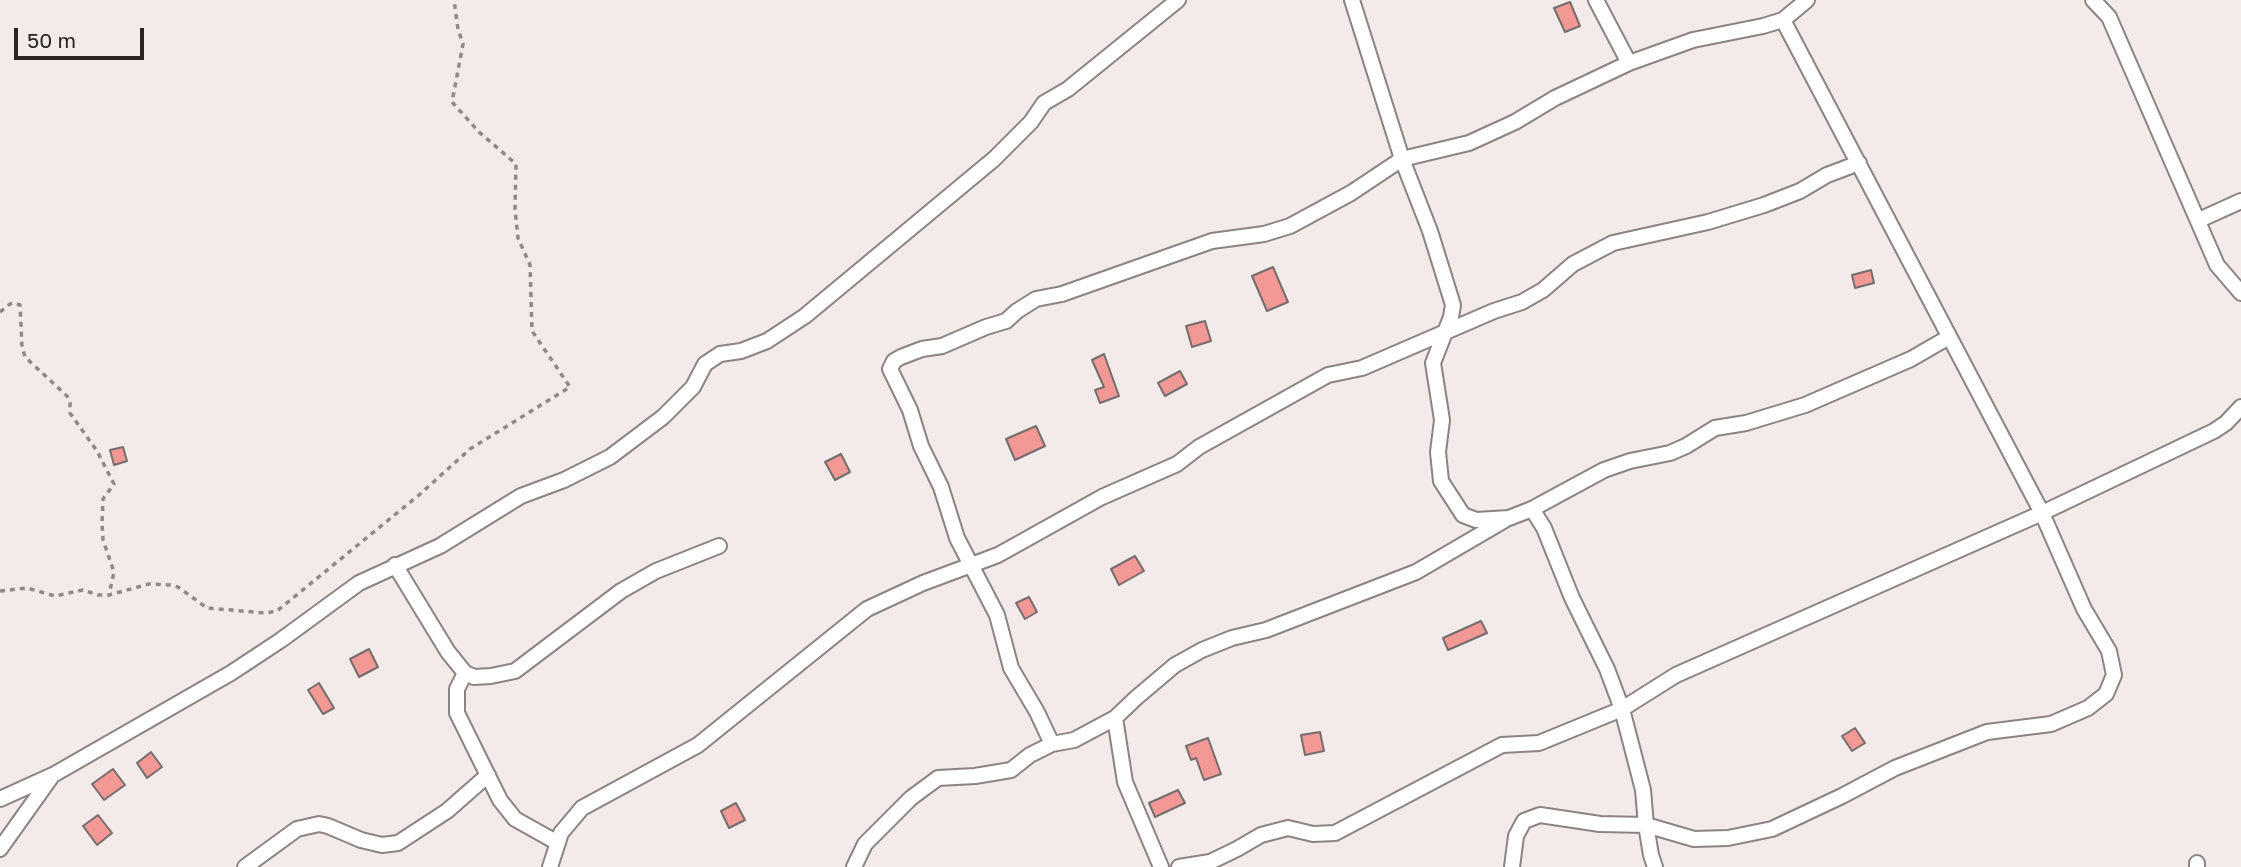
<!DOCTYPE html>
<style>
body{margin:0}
#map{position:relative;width:2241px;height:867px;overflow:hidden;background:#f3ebea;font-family:"Golos Text",sans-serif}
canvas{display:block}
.scale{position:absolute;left:14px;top:28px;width:130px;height:32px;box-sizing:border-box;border:4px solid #292525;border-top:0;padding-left:9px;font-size:21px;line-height:24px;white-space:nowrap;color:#292525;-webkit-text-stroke:5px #f3ebea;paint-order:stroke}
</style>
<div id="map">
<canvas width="2241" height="867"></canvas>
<div class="scale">50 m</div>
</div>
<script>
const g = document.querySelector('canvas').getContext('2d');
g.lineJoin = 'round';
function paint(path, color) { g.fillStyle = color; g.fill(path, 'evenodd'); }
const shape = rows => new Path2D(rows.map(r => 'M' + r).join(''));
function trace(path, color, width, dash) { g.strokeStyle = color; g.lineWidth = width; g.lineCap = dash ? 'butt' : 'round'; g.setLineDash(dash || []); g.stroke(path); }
const building = shape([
 [1570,2,1580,26,1565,32,1554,8,1570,2],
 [1273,267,1288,302,1267,311,1252,276,1273,267],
 [1871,270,1874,283,1855,288,1852,275,1871,270],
 [1205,321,1211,341,1192,347,1186,326,1205,321],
 [1104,354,1119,396,1100,403,1095,390,1104,387,1092,360,1104,354],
 [1180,371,1187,384,1165,396,1158,383,1180,371],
 [1036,426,1045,446,1015,460,1006,439,1036,426],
 [123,447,127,461,114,465,110,450,123,447],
 [841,454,850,472,835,480,825,462,841,454],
 [1135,556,1144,571,1119,585,1111,569,1135,556],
 [1029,597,1037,612,1025,619,1016,603,1029,597],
 [1481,621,1487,633,1448,650,1443,638,1481,621],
 [369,649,378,667,359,677,350,659,369,649],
 [319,683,334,708,323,714,308,690,319,683],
 [1855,728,1865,743,1852,751,1842,736,1855,728],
 [1320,732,1324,751,1305,755,1301,735,1320,732],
 [1208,738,1221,774,1204,780,1196,758,1191,760,1186,746,1208,738],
 [151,752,162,767,147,778,137,763,151,752],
 [113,769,125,785,104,800,92,784,113,769],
 [1178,790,1185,803,1155,817,1149,803,1178,790],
 [736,803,745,820,729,828,721,811,736,803],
 [98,815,112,833,97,845,83,826,98,815]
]);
paint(building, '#f29895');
trace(building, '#756d6d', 2);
const minor = shape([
 [1352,0,1402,159,1430,231,1453,305,1451,317,1433,363,1442,420,1438,452,1441,481,1463,515,1476,520,1509,518,1532,509,1544,528,1572,598,1607,669,1622,709,1643,790,1646,825,1651,855,1655,867],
 [1596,0,1629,63],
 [2093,0,2109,17,2217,265,2241,293],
 [2199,220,2241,201],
 [1532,509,1604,470,1630,461,1670,453,1686,446,1715,428,1746,423,1805,405,1911,359,1949,337],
 [395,565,448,652,465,673,474,677,491,676,515,671,621,591,656,571,719,546],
 [465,673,457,689,457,713,500,800,515,819,558,843],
 [1115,718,1125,782,1161,867],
 [1052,744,1037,712,1011,668,997,615,957,538,941,487,921,446,910,410,890,369,894,361,901,357,922,349,942,346,986,327,1006,321,1017,311,1036,299,1062,294,1212,241,1264,234,1290,226,1351,193,1402,159,1469,143,1515,122,1555,98,1629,63,1693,40,1763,26,1783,20,1807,0],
 [0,799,53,775,231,673,281,640,359,583,440,546,521,496,564,480,610,457,663,417,693,387,705,364,720,354,741,351,767,341,805,316,994,159,1031,122,1044,103,1068,89,1178,0],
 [0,849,52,776],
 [2197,863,2197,867],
 [245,867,297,829,319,824,328,826,361,840,382,845,398,843,447,811,488,775],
 [550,867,561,833,582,808,698,745,867,609,923,583,998,555,1102,497,1177,464,1199,447,1328,375,1362,368,1494,311,1522,302,1543,290,1573,264,1613,243,1708,222,1764,205,1800,191,1827,175,1859,163],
 [854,867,865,844,911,798,938,778,975,776,1011,770,1030,755,1052,744,1074,740,1115,718,1136,698,1175,665,1202,650,1232,638,1266,630,1416,572,1505,520],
 [1179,867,1210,862,1237,849,1261,835,1288,828,1313,834,1335,833,1502,745,1539,743,1622,709,1676,675,2042,513,2214,431,2226,423,2241,407],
 [1512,867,1516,836,1524,821,1540,815,1600,824,1646,825,1694,839,1728,838,1772,829,1842,796,1895,768,1987,732,2051,724,2088,708,2106,694,2114,675,2109,651,2084,609,2042,513,1783,20]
]);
trace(minor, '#8c8484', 18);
trace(shape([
 [0,312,10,304,14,303,20,305,22,347,25,357,67,396,70,403,70,413,97,451,114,484,103,499,102,524,103,540,114,572,109,595],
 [0,591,27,588,55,596,83,590,98,595,109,595,149,584,170,585,178,587,207,608,265,613,277,611,419,495,470,449,570,387,532,331,530,265,518,238,515,209,516,164,479,132,452,102,463,44,458,29,454,0]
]), '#8f8989', 3.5, [5, 5]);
trace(minor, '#fff', 14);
</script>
